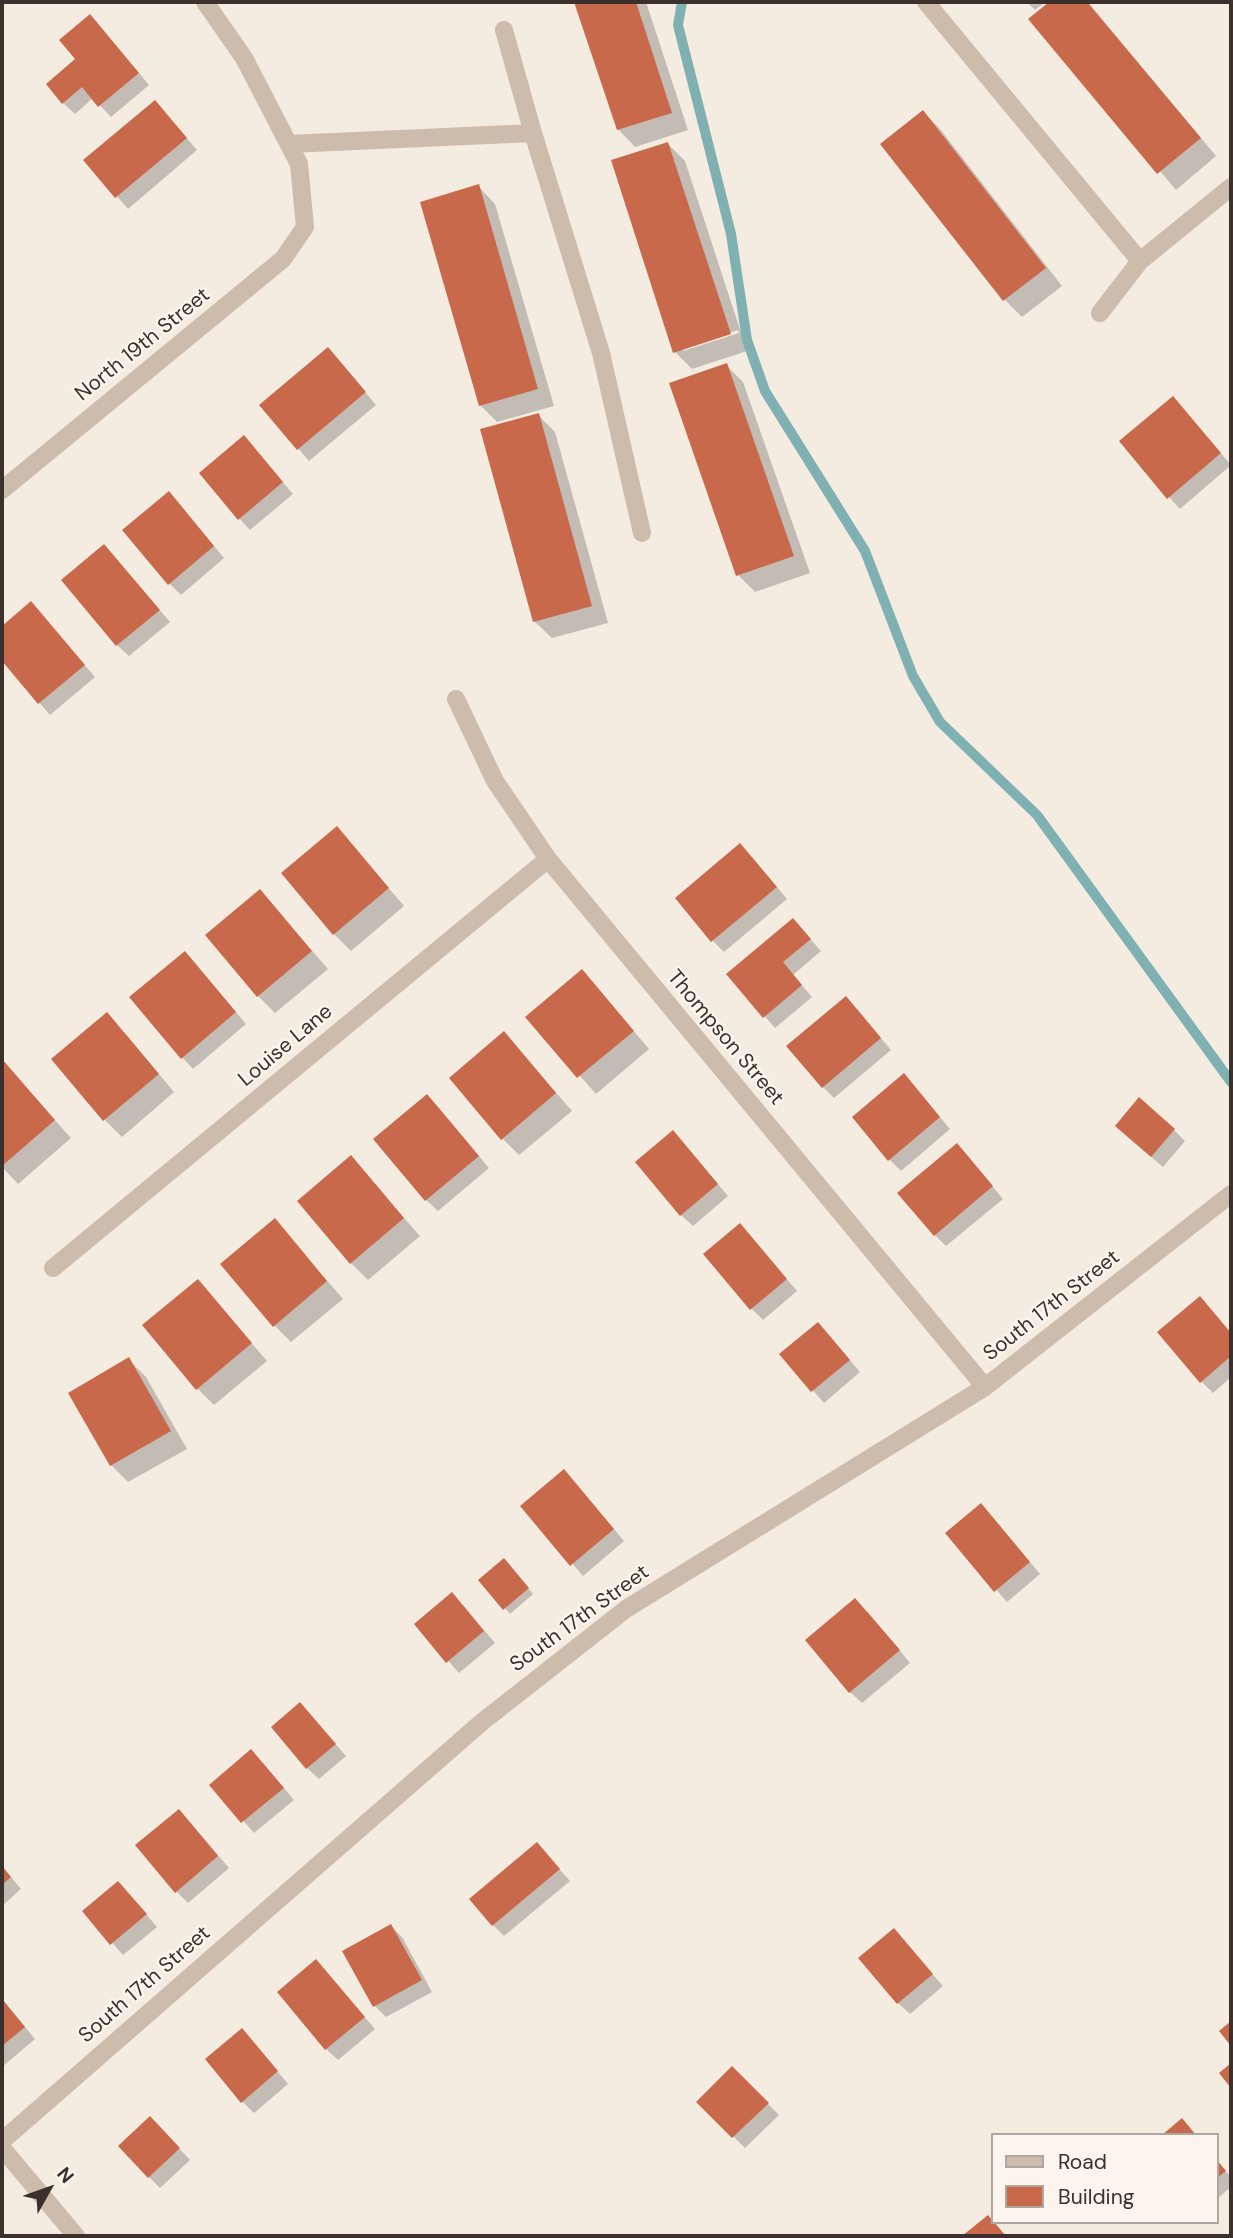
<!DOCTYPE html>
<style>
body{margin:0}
#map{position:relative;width:1233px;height:2238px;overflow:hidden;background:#f4ebe1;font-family:"DM Sans",sans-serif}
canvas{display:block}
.frame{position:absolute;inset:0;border:4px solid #3b302b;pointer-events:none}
.legend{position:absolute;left:991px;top:2133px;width:228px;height:91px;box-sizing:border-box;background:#fbf5ee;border:2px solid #aea6a0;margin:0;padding:9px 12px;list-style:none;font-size:21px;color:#3b302b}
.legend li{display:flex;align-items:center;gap:14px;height:35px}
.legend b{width:35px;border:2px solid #aea6a0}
.north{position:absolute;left:14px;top:2154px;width:70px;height:70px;-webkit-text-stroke:5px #fbf5ee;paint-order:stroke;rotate:50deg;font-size:19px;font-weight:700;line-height:28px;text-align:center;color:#3b302b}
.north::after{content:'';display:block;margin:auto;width:24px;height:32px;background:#3b302b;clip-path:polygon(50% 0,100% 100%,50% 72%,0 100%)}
</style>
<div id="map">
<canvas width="1233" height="2238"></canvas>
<div class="frame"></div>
<ul class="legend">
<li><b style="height:9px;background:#cdbbac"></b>Road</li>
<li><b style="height:19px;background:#c8694b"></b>Building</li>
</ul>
<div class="north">N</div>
</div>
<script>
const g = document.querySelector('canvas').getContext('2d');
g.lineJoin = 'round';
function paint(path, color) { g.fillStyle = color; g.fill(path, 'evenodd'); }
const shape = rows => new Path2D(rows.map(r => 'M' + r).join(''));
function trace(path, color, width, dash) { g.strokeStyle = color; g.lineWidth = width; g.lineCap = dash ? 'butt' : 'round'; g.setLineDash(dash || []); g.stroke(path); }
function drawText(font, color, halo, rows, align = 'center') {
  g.font = font + ' "DM Sans",sans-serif'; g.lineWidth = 5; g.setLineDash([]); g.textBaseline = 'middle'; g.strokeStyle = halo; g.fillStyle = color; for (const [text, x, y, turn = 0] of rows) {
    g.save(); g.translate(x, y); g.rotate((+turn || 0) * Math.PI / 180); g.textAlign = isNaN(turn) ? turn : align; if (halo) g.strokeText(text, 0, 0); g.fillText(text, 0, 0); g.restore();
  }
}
paint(shape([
 [576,2,646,2,688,130,635,147,618,129],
 [1027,2,1045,2,1035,10],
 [1051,2,1088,2,1216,156,1176,190,1031,19],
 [101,28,149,85,111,117,93,98,75,114,63,103,78,59],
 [923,112,940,129,1062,286,1022,317,1005,300,882,144],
 [166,114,197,150,128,209,86,161],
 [668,144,685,161,747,351,692,369,675,352],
 [738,330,739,333,683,351,683,348],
 [478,186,495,204,554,406,497,422,480,405],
 [339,361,376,405,309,461,261,405],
 [726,365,743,382,810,573,755,592,738,575],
 [1173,398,1231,465,1180,509,1169,497],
 [538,415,555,432,608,623,552,638,534,621],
 [255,449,293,494,250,530,239,518],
 [180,505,224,558,181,595,169,583],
 [104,546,170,622,129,656,117,645],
 [31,603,95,677,50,715,2,659,2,628],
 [337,828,404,906,351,951,334,934],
 [752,857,787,899,724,952,713,941],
 [260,891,328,969,275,1013,258,996],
 [804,932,821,951,793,975,812,997,775,1028,729,975],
 [196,965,246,1024,193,1069,182,1057],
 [598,989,649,1049,596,1094,528,1017],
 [857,1009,891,1050,834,1098,823,1087],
 [124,1032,174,1092,122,1137,105,1120],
 [504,1033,572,1111,519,1155,502,1138],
 [2,1062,71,1138,18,1184,2,1167],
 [915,1087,950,1129,901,1171,889,1159],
 [438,1107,489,1168,438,1211,426,1200],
 [1174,1130,1185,1141,1163,1167,1128,1137],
 [684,1144,728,1196,693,1226,681,1215],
 [968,1157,1003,1199,946,1246,935,1235],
 [351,1158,420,1236,368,1280,351,1263],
 [275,1221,343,1299,291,1342,274,1325],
 [740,1225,797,1291,763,1320,751,1308],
 [198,1281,267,1361,214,1405,197,1388],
 [1200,1298,1231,1333,1231,1377,1213,1393,1201,1381],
 [829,1335,860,1372,824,1403,781,1354],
 [129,1360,146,1377,187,1449,128,1482,111,1465],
 [575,1483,624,1541,583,1576,523,1506],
 [992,1517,1040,1574,1007,1602,947,1533],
 [509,1566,533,1594,510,1614,481,1580],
 [463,1605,495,1643,459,1673,416,1624],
 [867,1611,910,1663,862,1703,850,1692],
 [308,1713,346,1756,319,1779,307,1768],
 [263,1763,294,1800,254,1833,212,1785],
 [190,1822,229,1868,188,1903,176,1891],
 [537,1844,570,1881,504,1936,493,1925],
 [2,1866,21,1889,2,1906],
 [129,1894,157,1927,123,1955,84,1911],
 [391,1926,402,1937,432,1992,386,2017,375,2006],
 [894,1930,943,1986,910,2014,898,2003],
 [316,1961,375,2029,338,2060,326,2049],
 [2,1999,35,2039,2,2067],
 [253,2042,288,2084,254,2113,242,2101],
 [732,2068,779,2115,745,2148,699,2102],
 [161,2129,190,2160,160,2188,149,2177],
 [1217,2161,1231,2177,1231,2187,1217,2199]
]), '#0003');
trace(shape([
 [682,2,678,25,731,234,747,340,765,391,865,551,913,676,940,722,1037,815,1231,1082]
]), '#7fb0b2', 10);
paint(shape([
 [574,2,636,2,672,113,617,130],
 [1049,2,1087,2,1201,138,1157,174,1028,19],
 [90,14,139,73,98,107,82,87,62,104,46,84,75,59,59,40],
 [155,100,187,138,115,198,83,160],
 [923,110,1046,268,1003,301,880,144],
 [668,142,731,334,673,353,611,160],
 [479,184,538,389,479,406,420,202],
 [328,347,366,392,297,450,259,405],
 [727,363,794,556,736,576,669,383],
 [1173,396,1221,453,1167,499,1119,441],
 [539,413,592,606,533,622,480,429],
 [244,435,283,482,238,520,199,473],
 [169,491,214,546,168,585,122,530],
 [104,544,160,610,116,646,61,580],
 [31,601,85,665,38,704,2,661,2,626],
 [337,826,389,888,333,935,281,873],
 [740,843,777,887,711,942,675,898],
 [260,889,312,951,257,997,205,935],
 [793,918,811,939,783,962,802,985,763,1018,726,974],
 [185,951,236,1012,181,1059,129,997],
 [582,969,634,1031,577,1078,525,1017],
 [846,996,881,1038,822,1088,786,1046],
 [107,1012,159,1074,103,1121,51,1059],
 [504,1031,556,1093,501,1140,449,1078],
 [2,1059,55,1120,2,1166],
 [904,1073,940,1117,888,1161,852,1117],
 [427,1094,479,1156,425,1201,373,1139],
 [1139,1097,1175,1129,1151,1157,1115,1126],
 [673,1130,718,1184,680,1216,635,1162],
 [957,1143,993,1186,934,1236,897,1193],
 [351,1155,404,1218,350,1264,297,1201],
 [275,1218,327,1281,273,1327,220,1264],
 [740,1223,787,1279,750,1310,703,1254],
 [198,1279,252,1343,196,1390,142,1325],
 [1200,1296,1231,1333,1231,1356,1200,1383,1157,1332],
 [818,1322,850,1360,811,1392,779,1354],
 [129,1357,171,1431,110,1466,68,1393],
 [564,1469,614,1529,570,1566,520,1506],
 [981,1503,1030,1562,994,1592,945,1533],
 [504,1558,529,1588,503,1610,478,1580],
 [452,1592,484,1631,446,1663,414,1624],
 [855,1598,900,1650,849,1693,805,1640],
 [300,1702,336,1744,306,1769,271,1727],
 [251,1749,284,1788,241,1823,209,1785],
 [179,1809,218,1856,175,1893,135,1845],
 [537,1842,560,1869,492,1926,469,1899],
 [2,1866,11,1877,2,1885],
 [118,1881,147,1914,110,1945,82,1911],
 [391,1924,422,1980,373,2007,342,1951],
 [894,1928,933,1974,897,2004,858,1958],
 [316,1959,365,2017,325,2050,277,1992],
 [2,1999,25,2027,2,2046],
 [1231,2021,1231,2046,1219,2031],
 [242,2028,278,2071,241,2103,205,2059],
 [1231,2063,1231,2088,1219,2073],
 [732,2066,769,2103,732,2138,696,2102],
 [150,2116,180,2148,148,2178,118,2146],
 [1182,2118,1196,2135,1162,2135],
 [1217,2160,1226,2171,1217,2178],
 [988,2215,1006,2236,962,2236]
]), '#c8694b');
trace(shape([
 [926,2,1140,261],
 [504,30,533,133],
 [289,144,533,133,601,353,642,533],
 [1100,313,1140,261,1231,187],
 [2,490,283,259,305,227,299,164,244,58,205,2],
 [456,699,495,781,548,859,985,1387],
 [53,1268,548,859],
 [2,2141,482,1722,626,1609,985,1387,1231,1194],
 [2,2148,76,2236]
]), '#cdbbac', 18);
drawText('21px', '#3b302b', '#fbf5ee', [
 ["North 19th Street",143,345,-39],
 ["Thompson Street",725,1038,50],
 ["Louise Lane",286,1046,-40],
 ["South 17th Street",1052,1306,-38],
 ["South 17th Street",580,1619,-36],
 ["South 17th Street",145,1985,-41]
]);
</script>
